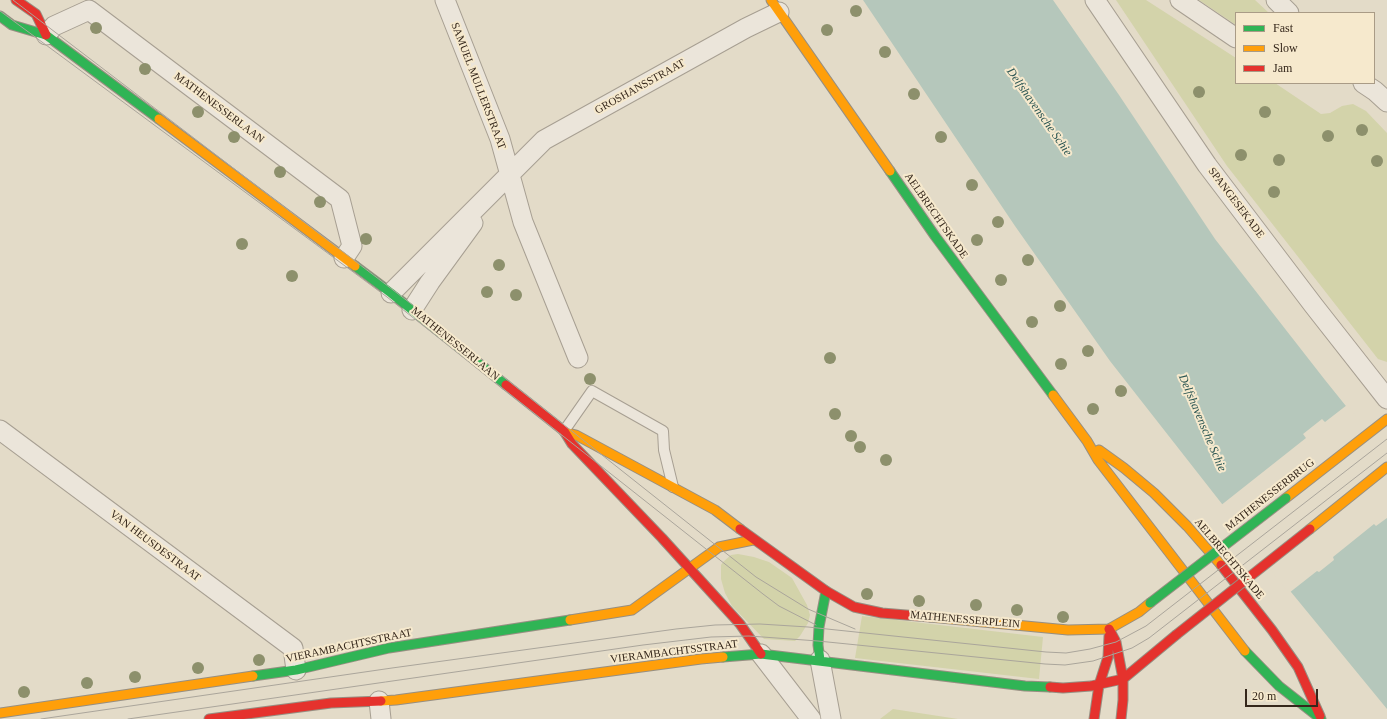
<!DOCTYPE html>
<style>
body{margin:0}
#map{position:relative;width:1387px;height:719px;overflow:hidden;background:#e3dbc8;font-family:"Times New Roman",serif}
canvas{display:block}
.legend{position:absolute;left:1235px;top:12px;width:140px;height:72px;box-sizing:border-box;background:#f6e9cd;border:1px solid #a99b86;margin:0;padding:5px 7px;list-style:none;font-size:12px;color:#35271b}
.legend li{display:flex;align-items:center;gap:8px;height:20px}
.legend b{width:20px;border:1px solid #a99b86}
.scale{position:absolute;left:1245px;top:689px;width:73px;height:18px;box-sizing:border-box;border:2px solid #35271b;border-top:0;padding-left:5px;font-size:12px;line-height:14px;white-space:nowrap;color:#35271b;-webkit-text-stroke:3px #f6e9cd;paint-order:stroke}
</style>
<div id="map">
<canvas width="1387" height="719"></canvas>
<ul class="legend">
<li><b style="height:5px;background:#30b455"></b>Fast</li>
<li><b style="height:5px;background:#ff9f0a"></b>Slow</li>
<li><b style="height:5px;background:#e5322d"></b>Jam</li>
</ul>
<div class="scale">20 m</div>
</div>
<script>
const g = document.querySelector('canvas').getContext('2d');
g.lineJoin = 'round';
function paint(path, color) { g.fillStyle = color; g.fill(path, 'evenodd'); }
const shape = rows => new Path2D(rows.map(r => 'M' + r).join(''));
function trace(path, color, width, dash) { g.strokeStyle = color; g.lineWidth = width; g.lineCap = dash ? 'butt' : 'round'; g.setLineDash(dash || []); g.stroke(path); }
function drawText(font, color, halo, rows, align = 'center') {
  g.font = font + ' "Times New Roman",serif'; g.lineWidth = 4; g.setLineDash([]); g.textBaseline = 'middle'; g.strokeStyle = halo; g.fillStyle = color; for (const [text, x, y, turn = 0] of rows) {
    g.save(); g.translate(x, y); g.rotate((+turn || 0) * Math.PI / 180); g.textAlign = isNaN(turn) ? turn : align; if (halo) g.strokeText(text, 0, 0); g.fillText(text, 0, 0); g.restore();
  }
}
paint(shape([
 [1116,0,1146,0,1236,58,1236,83,1275,83,1321,114,1330,113,1342,106,1353,104,1366,111,1387,133,1387,362,1378,359,1227,166],
 [1199,0,1255,0,1269,13,1236,13,1236,25],
 [738,554,754,557,769,562,792,578,807,605,810,615,808,623,800,636,795,641,764,639,732,606,725,593,721,579,721,565,723,562,731,555],
 [862,616,1043,637,1039,679,855,658],
 [893,709,958,719,880,719]
]), '#d3d3aa');
paint(shape([
 [863,0,1053,0,1119,95,1215,239,1325,380,1387,457,1387,709,1291,592,1110,361,1015,226]
]), '#b5c7bb');
paint(shape([
 [1347,405,1387,454,1387,518,1376,526,1374,524,1333,557,1334,560,1319,572,1317,571,1289,593,1220,506,1306,438,1303,434,1322,419,1325,422]
]), '#e3dbc8');
const lane = shape([
 [564,431,592,391,663,431,664,450,673,487]
]);
const street = shape([
 [445,0,500,139,523,222,578,358],
 [1095,0,1207,165,1314,306,1387,399],
 [1180,0,1236,38],
 [1276,0,1289,13],
 [46,35,54,26,89,10,340,199,352,246,344,258],
 [1363,83,1375,91,1387,102],
 [391,293,544,140,746,28,779,12],
 [412,310,430,282,473,223],
 [0,430,293,648,296,670],
 [761,654,811,719],
 [820,660,831,719],
 [379,701,381,719]
]);
const fast = shape([
 [0,16,12,25,46,35,159,119],
 [890,171,935,236,1053,395],
 [355,266,391,293,506,385],
 [1245,651,1279,686,1321,719],
 [723,657,761,654,1025,686,1050,687],
 [820,660,818,645,819,627,826,591],
 [253,676,296,670,389,648,570,620]
]);
const slow = shape([
 [771,0,890,171],
 [159,119,355,266],
 [1053,395,1087,441,1098,460,1245,651],
 [568,433,576,435,715,510,740,529],
 [1099,450,1124,468,1154,493,1187,526,1221,565],
 [1286,498,1387,419],
 [1310,529,1387,467],
 [930,617,1068,630,1109,629,1139,612,1150,603],
 [570,620,632,610,719,547,753,540],
 [381,701,396,700,701,659,723,657],
 [0,713,253,676]
]);
const jam = shape([
 [16,0,36,14,46,35],
 [506,385,564,431,572,444,662,538,740,624,761,654],
 [740,529,826,591,854,607,882,613,930,617],
 [1221,565,1272,630,1298,667,1320,716],
 [1109,629,1116,642,1123,679,1123,700,1121,719],
 [1050,687,1063,688,1091,686,1123,679,1176,635],
 [209,719,331,703,381,701],
 [1094,719,1099,685,1108,657,1109,636]
]);
trace(lane, '#a79f92', 12);
trace(street, '#a79f92', 21);
trace(fast, '#978f82', 11);
trace(slow, '#978f82', 11);
trace(jam, '#978f82', 11);
trace(lane, '#ebe5da', 10);
trace(street, '#ebe5da', 19);
trace(fast, '#30b455', 9);
trace(slow, '#ff9f0a', 9);
trace(jam, '#e5322d', 9);
trace(shape([
 [13,0,414,306,756,577,808,609,855,629],
 [0,11,387,297,763,594,779,606,816,625],
 [41,719,392,668,676,629,715,625,760,624,808,627,1046,652,1066,653,1090,649,1116,642,1146,626,1387,439],
 [128,719,643,645,711,637,749,636,818,641,1045,664,1065,665,1093,661,1132,648,1149,638,1387,453]
]), '#aaa59b', 1);
const fastBridge = shape([
 [1150,603,1286,498]
]);
const jamBridge = shape([
 [1176,635,1310,529]
]);
trace(fastBridge, '#978f82', 11, []);
trace(jamBridge, '#978f82', 11, []);
trace(fastBridge, '#30b455', 9);
trace(jamBridge, '#e5322d', 9);
g.fillStyle = '#8d906c';
for (const [x, y] of [
 [856,11],
 [96,28],
 [827,30],
 [885,52],
 [145,69],
 [1199,92],
 [914,94],
 [198,112],
 [1265,112],
 [1362,130],
 [1328,136],
 [234,137],
 [941,137],
 [1241,155],
 [1279,160],
 [1377,161],
 [280,172],
 [972,185],
 [1274,192],
 [320,202],
 [998,222],
 [366,239],
 [977,240],
 [242,244],
 [1028,260],
 [499,265],
 [292,276],
 [1001,280],
 [487,292],
 [516,295],
 [1060,306],
 [1032,322],
 [1088,351],
 [830,358],
 [1061,364],
 [590,379],
 [1121,391],
 [1093,409],
 [835,414],
 [851,436],
 [860,447],
 [886,460],
 [867,594],
 [919,601],
 [976,605],
 [1017,610],
 [1063,617],
 [259,660],
 [198,668],
 [135,677],
 [87,683],
 [24,692]
]) { g.beginPath(); g.arc(x, y, 6, 0, 2 * Math.PI); g.fill(); }
drawText('11px', '#35271b', '#f6e9cd', [
 ["SAMUEL MULLERSTRAAT",478,86,69],
 ["GROSHANSSTRAAT",640,87,-29],
 ["MATHENESSERLAAN",219,108,37],
 ["SPANGESEKADE",1236,203,53],
 ["AELBRECHTSKADE",936,216,55],
 ["MATHENESSERLAAN",455,344,39],
 ["MATHENESSERBRUG",1270,495,-38],
 ["VAN HEUSDESTRAAT",155,546,37],
 ["AELBRECHTSKADE",1229,559,50],
 ["MATHENESSERPLEIN",965,620,5],
 ["VIERAMBACHTSSTRAAT",349,646,-12],
 ["VIERAMBACHTSSTRAAT",674,652,-7]
]);
drawText('italic 12px', '#2a5552', '#f6e9cd', [
 ["Delfshavensche Schie",1039,112,55],
 ["Delfshavensche Schie",1202,423,67]
]);
</script>
